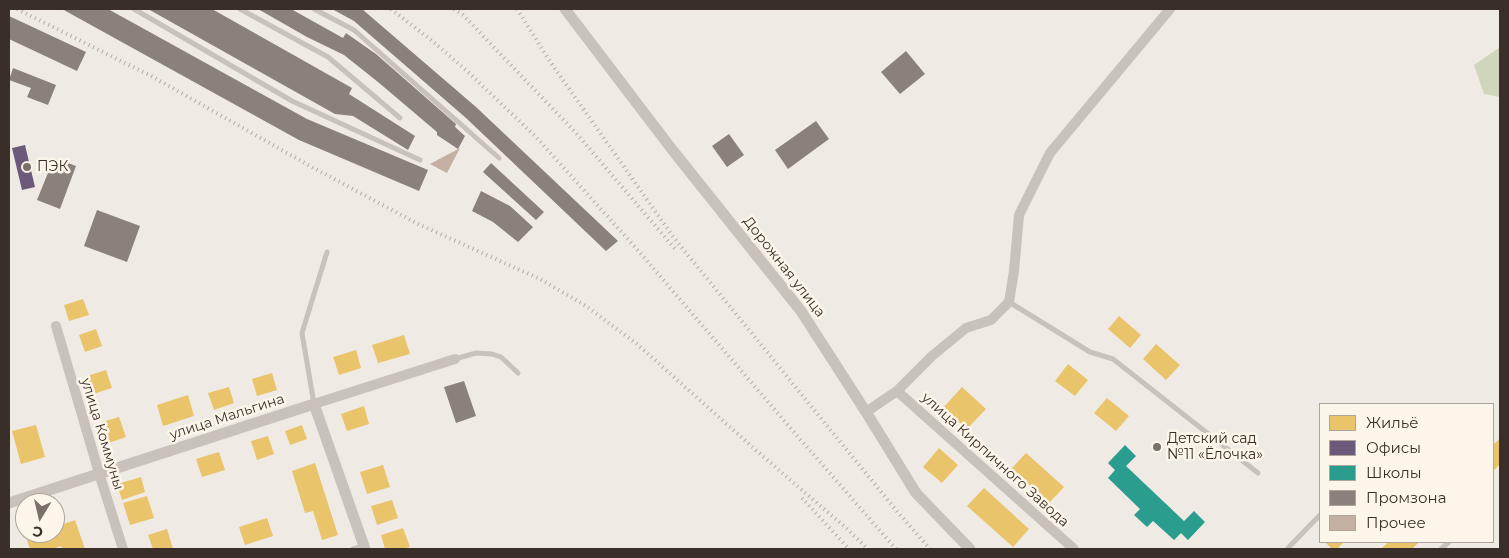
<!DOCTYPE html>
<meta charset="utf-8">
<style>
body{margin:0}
#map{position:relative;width:1509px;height:558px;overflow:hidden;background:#efeae3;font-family:Montserrat,sans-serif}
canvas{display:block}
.frame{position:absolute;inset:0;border:10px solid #3a2f28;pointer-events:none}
.legend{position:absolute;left:1319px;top:403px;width:175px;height:140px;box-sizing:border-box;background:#fcf5ea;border:1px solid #aea69c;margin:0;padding:6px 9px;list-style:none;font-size:15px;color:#3a2f28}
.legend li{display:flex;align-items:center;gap:10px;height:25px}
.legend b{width:25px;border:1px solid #aea69c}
.north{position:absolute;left:15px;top:493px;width:50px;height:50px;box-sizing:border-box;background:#fcf5ea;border:1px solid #aea69c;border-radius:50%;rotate:189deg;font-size:14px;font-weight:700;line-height:20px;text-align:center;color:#3a2f28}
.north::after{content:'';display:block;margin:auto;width:18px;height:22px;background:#797069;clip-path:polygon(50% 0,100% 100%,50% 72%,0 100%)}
</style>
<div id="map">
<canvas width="1509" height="558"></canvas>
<div class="frame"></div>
<ul class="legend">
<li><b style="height:14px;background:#e9c46a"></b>Жильё</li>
<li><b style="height:14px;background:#6d597a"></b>Офисы</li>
<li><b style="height:14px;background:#2a9d8f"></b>Школы</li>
<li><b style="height:14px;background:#8a817c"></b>Промзона</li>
<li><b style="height:14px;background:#c4afa3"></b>Прочее</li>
</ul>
<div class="north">С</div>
</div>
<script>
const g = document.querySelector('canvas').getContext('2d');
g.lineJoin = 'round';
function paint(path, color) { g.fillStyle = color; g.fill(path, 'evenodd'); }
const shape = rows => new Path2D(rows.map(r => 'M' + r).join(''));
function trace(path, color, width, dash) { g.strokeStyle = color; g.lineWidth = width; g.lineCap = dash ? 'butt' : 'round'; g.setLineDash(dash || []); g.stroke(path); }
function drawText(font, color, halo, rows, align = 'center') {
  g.font = font + ' Montserrat,sans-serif'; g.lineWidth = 5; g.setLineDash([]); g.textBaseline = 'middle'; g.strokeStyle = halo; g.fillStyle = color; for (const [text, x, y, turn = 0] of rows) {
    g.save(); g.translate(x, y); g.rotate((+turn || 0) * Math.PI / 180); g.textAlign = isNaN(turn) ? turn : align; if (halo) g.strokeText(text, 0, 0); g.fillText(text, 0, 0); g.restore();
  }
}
paint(shape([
 [1500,47,1500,97,1484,94,1474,65]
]), '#cfd6bb');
paint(shape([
 [83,299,89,315,69,321,64,305],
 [1119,316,1141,335,1130,348,1108,329],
 [96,329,102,346,85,352,79,335],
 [404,335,410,354,378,363,372,345],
 [1156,344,1180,365,1166,380,1143,359],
 [356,350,361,368,339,375,333,357],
 [1068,364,1088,380,1075,396,1055,381],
 [106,370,112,388,93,394,87,376],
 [272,373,277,390,257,396,252,379],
 [229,387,234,403,214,410,208,393],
 [962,387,986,409,967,429,943,408],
 [188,395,194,416,163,426,157,405],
 [1107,398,1129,416,1116,431,1094,413],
 [364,406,369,424,347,431,341,414],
 [119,417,126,437,109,443,102,422],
 [36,425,45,457,21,464,12,431],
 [302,425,307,439,290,445,285,431],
 [268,436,274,454,257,460,251,441],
 [1499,439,1500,441,1500,464,1493,471,1493,445],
 [939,448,958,465,942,483,923,467],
 [219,452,225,470,202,477,196,459],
 [1026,453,1064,487,1049,503,1011,469],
 [315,463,338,535,322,540,313,511,305,513,292,471],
 [383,465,390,487,367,494,360,472],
 [141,477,145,492,122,500,117,484],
 [984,488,1029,529,1013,547,967,506],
 [147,496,154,518,130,525,123,503],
 [392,500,398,518,377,525,371,506],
 [267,518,273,536,245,545,239,527],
 [75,520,85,549,62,549,61,546,53,549,30,549,26,537,36,533,55,533,55,527],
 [403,528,410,547,402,549,385,549,381,535],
 [167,529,173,549,153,549,148,535],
 [1325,542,1344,542,1337,549,1332,549],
 [1388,542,1419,542,1412,549,1381,549]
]), '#e9c46a');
paint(shape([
 [25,145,35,187,22,190,12,148]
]), '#6d597a');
paint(shape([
 [1125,445,1136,456,1126,466,1184,521,1194,511,1205,522,1188,540,1181,533,1174,540,1153,521,1147,527,1134,515,1140,509,1108,478,1115,470,1108,463]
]), '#2a9d8f');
paint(shape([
 [62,9,108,9,307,119,428,170,419,191,299,140],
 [148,9,212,9,352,88,349,94,415,136,408,150,353,116,335,114],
 [258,9,291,9,343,38,346,33,376,54,456,124,455,127,465,136,458,149,437,135,437,132,378,82,344,55,307,37],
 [332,9,362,9,476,107,618,241,606,251,466,118,354,21],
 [9,16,86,52,77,71,9,39],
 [906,51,925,74,900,94,881,72],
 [13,68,56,85,48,105,27,97,31,88,9,80],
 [816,121,829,139,788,169,775,150],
 [729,134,744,155,727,167,712,146],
 [54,158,76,166,60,209,37,200],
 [491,163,544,212,536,220,483,172],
 [481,191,510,206,533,227,518,242,493,222,472,211],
 [97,210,140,226,127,262,84,246],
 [464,381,476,416,456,423,444,387]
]), '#8a817c');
paint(shape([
 [460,148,447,173,430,164]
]), '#c4afa3');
trace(shape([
 [134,9,292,101,420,160],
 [240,9,328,57,400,118],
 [314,9,354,30,499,158],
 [1009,302,1090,352,1113,359,1258,473],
 [455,359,476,353,492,354,501,357,518,373],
 [314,404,302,333,327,252],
 [353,549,363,546],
 [1287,549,1320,515],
 [1441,549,1449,542]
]), '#c8c2bb', 5);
trace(shape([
 [56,326,99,473,123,549],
 [897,391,1074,549],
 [314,404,455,359],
 [866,412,897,391,932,356,966,328,991,320,1009,302,1014,271,1019,215,1050,153,1170,9]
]), '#c8c2bb', 10);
trace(shape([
 [565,9,674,152,801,311,866,412,916,493,970,549],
 [9,503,314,404,365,549]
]), '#c8c2bb', 11);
trace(shape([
 [17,9,153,77,310,166,418,224,540,279,586,306,637,344,759,453,845,527,868,549],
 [391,9,431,40,467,71,536,137,635,247,793,431,896,549],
 [454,9,463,15,576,133,676,250],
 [517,9,551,63,674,238,895,509,930,549],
 [802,498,849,549]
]), '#b0aba5', 4, [1, 4]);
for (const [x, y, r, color] of [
 [27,167,5,"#797069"],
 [1157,447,5,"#797069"]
]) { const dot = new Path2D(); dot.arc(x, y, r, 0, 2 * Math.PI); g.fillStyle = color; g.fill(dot); trace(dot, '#fcf5ea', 2); }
drawText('14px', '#3a2f28', '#fcf5ea', [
 ["ПЭК",37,167],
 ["Детский сад",1167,439],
 ["№11 «Ёлочка»",1167,455]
], 'left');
drawText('14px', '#3a2f28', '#fcf5ea', [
 ["Дорожная улица",784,267,52],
 ["улица Мальгина",227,417,-18],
 ["улица Коммуны",102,434,73],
 ["улица Кирпичного Завода",995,460,42]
]);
</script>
